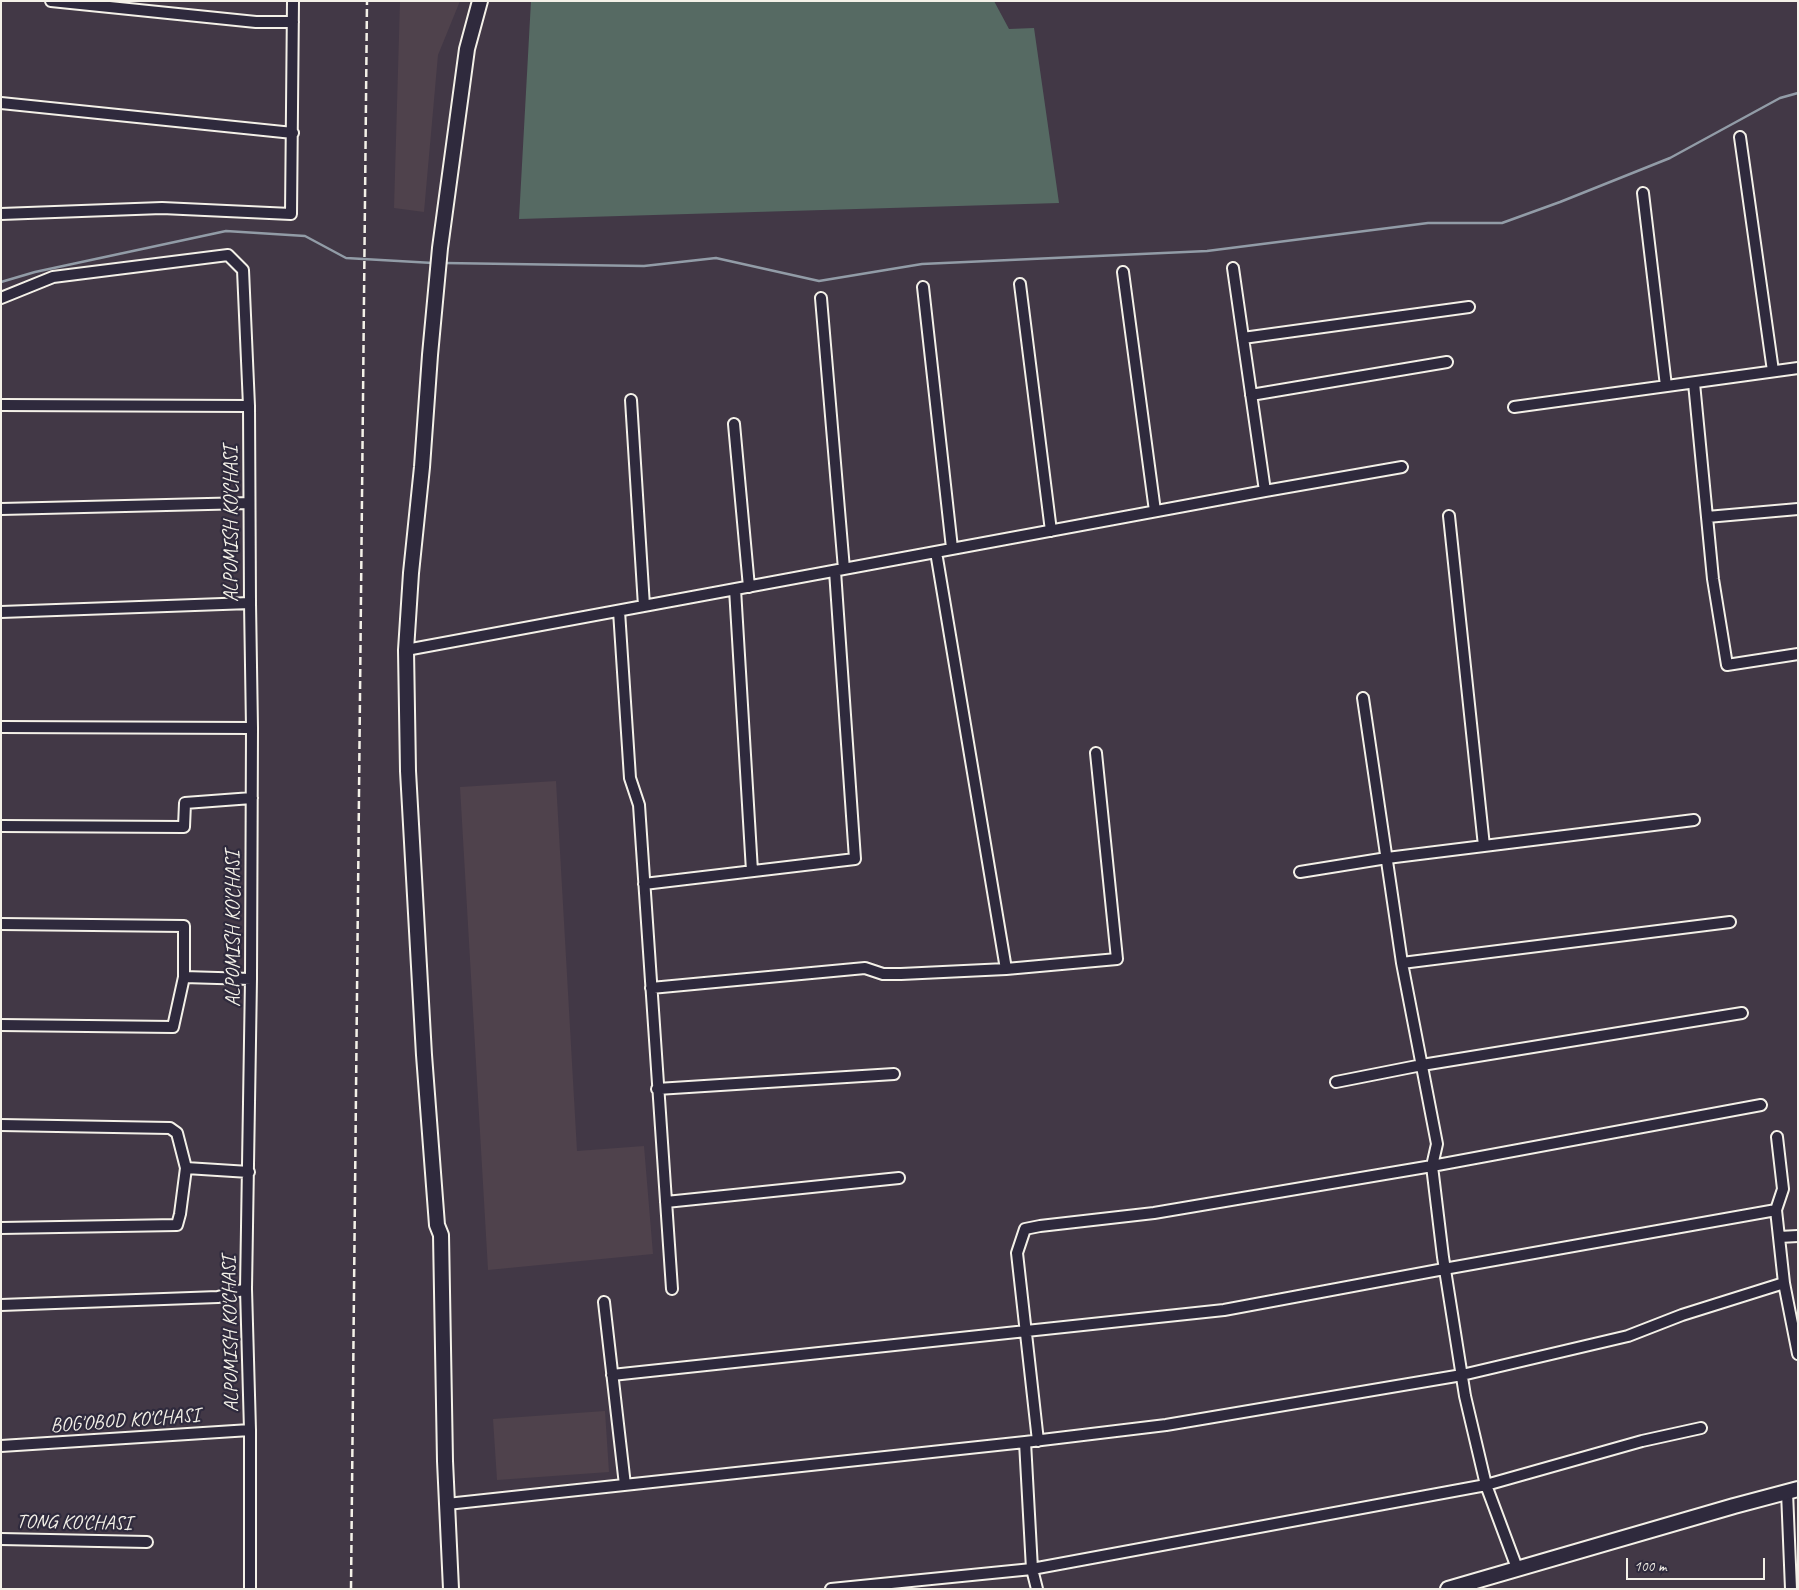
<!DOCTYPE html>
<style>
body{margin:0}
#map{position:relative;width:1799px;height:1590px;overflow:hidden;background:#423846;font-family:Caveat,sans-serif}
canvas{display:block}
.frame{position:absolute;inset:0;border:2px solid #f4f1e8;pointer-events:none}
.scale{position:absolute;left:1626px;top:1558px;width:139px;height:22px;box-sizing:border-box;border:2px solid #f4f1e8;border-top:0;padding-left:6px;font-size:15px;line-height:18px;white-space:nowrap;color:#f4f1e8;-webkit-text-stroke:4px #2f2a3d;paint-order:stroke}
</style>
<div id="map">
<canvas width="1799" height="1590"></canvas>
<div class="frame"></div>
<div class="scale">100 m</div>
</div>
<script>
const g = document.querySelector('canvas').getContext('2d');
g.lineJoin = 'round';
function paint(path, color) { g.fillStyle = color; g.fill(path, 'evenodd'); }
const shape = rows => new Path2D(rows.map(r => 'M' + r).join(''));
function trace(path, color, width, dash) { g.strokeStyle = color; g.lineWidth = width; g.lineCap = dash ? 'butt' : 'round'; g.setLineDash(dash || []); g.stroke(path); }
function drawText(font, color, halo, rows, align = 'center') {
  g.font = font + ' Caveat,sans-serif'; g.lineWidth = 4.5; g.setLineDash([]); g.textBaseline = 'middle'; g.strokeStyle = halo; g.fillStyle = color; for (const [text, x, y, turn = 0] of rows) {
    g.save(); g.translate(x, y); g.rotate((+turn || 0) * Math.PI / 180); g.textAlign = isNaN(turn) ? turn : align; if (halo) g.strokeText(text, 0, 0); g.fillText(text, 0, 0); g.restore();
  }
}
paint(shape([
 [400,1,460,1,438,55,424,212,394,208],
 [556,781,577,1151,644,1146,653,1254,488,1270,460,787],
 [605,1411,609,1472,497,1480,493,1419]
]), '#4f424c');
paint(shape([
 [531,1,994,1,1009,29,1034,28,1059,203,519,219]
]), '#566a63');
trace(shape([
 [444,263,644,266,716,258,819,281,922,264,1207,251,1428,223,1502,223,1560,202,1670,158,1780,98,1798,93],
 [1,282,35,272,226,231,305,236,346,258,433,263]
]), '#929ca7', 2.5);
const street = shape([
 [51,1,256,22,293,22],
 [1,103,293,133],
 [1740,137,1773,371],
 [1643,193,1666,386],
 [1,214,162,208,291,214,293,1],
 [1233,268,1265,491],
 [1123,272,1155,511],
 [1020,284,1051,531],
 [923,287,952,548],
 [1,298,53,277,228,255,243,270,249,406,250,603,252,728,251,979,246,1289,250,1430,250,1589],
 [821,298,844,569],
 [1243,338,1469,307],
 [1694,383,1713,579,1727,665,1798,654],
 [1251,395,1447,362],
 [631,400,644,606],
 [1,405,249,406],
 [1514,407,1798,368],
 [734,424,749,587],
 [1,509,249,503],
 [1449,516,1484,846],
 [1707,517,1798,509],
 [936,552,1006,969],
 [735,589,752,871],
 [619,611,630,778,639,805,672,1289],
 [1,612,250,603],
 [406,650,1265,491,1402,467],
 [1363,698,1402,963,1437,1144,1432,1166,1443,1257,1465,1396,1486,1485,1517,1568],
 [1,727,252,728],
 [1,826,184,827,185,803,252,798],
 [1300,872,1387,858,1694,820],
 [644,884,855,859,835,571],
 [1,924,184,926,184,977],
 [1402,963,1730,922],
 [651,988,865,968,883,974,901,974,1006,969,1117,959,1096,753],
 [1,1025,173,1027,184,977,251,979],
 [1336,1082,1422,1065,1742,1013],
 [657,1089,894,1074],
 [1,1125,170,1128,177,1133,186,1168,180,1214,177,1225,1,1228],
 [1777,1137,1783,1189,1776,1210,1784,1283,1798,1354],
 [186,1168,249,1172],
 [666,1202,899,1178],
 [1779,1237,1798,1236],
 [604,1302,625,1485],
 [1,1305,218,1297,246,1289],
 [612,1375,1224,1310,1444,1269,1776,1210],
 [1038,1441,1017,1253,1025,1229,1040,1226,1154,1213,1432,1166,1761,1105],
 [1025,1442,1032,1569,1037,1589],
 [1,1446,250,1430],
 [1787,1492,1791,1589],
 [447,1504,1025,1442,1166,1425,1462,1375,1628,1336,1682,1315,1784,1283],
 [1,1539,147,1542],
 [831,1589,1032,1569,1486,1485,1642,1441,1701,1428]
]);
const secondary = shape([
 [451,1589,445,1461,441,1235,437,1225,424,1055,408,771,406,650,411,573,422,467,430,355,440,248,467,49,480,1],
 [1448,1589,1734,1506,1798,1489]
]);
trace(street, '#f4f1e8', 14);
trace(secondary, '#f4f1e8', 18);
trace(street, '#2f2a3d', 10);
trace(secondary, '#2f2a3d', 14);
trace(shape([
 [351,1589,367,1]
]), '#f4f1e8', 2.5, [8, 4]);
drawText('20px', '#f4f1e8', '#2f2a3d', [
 ["ALPOMISH KO'CHASI",232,524,-90],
 ["ALPOMISH KO'CHASI",234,929,-90],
 ["ALPOMISH KO'CHASI",231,1334,-91],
 ["BOG'OBOD KO'CHASI",125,1421,-4],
 ["TONG KO'CHASI",74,1523,1]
]);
</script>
